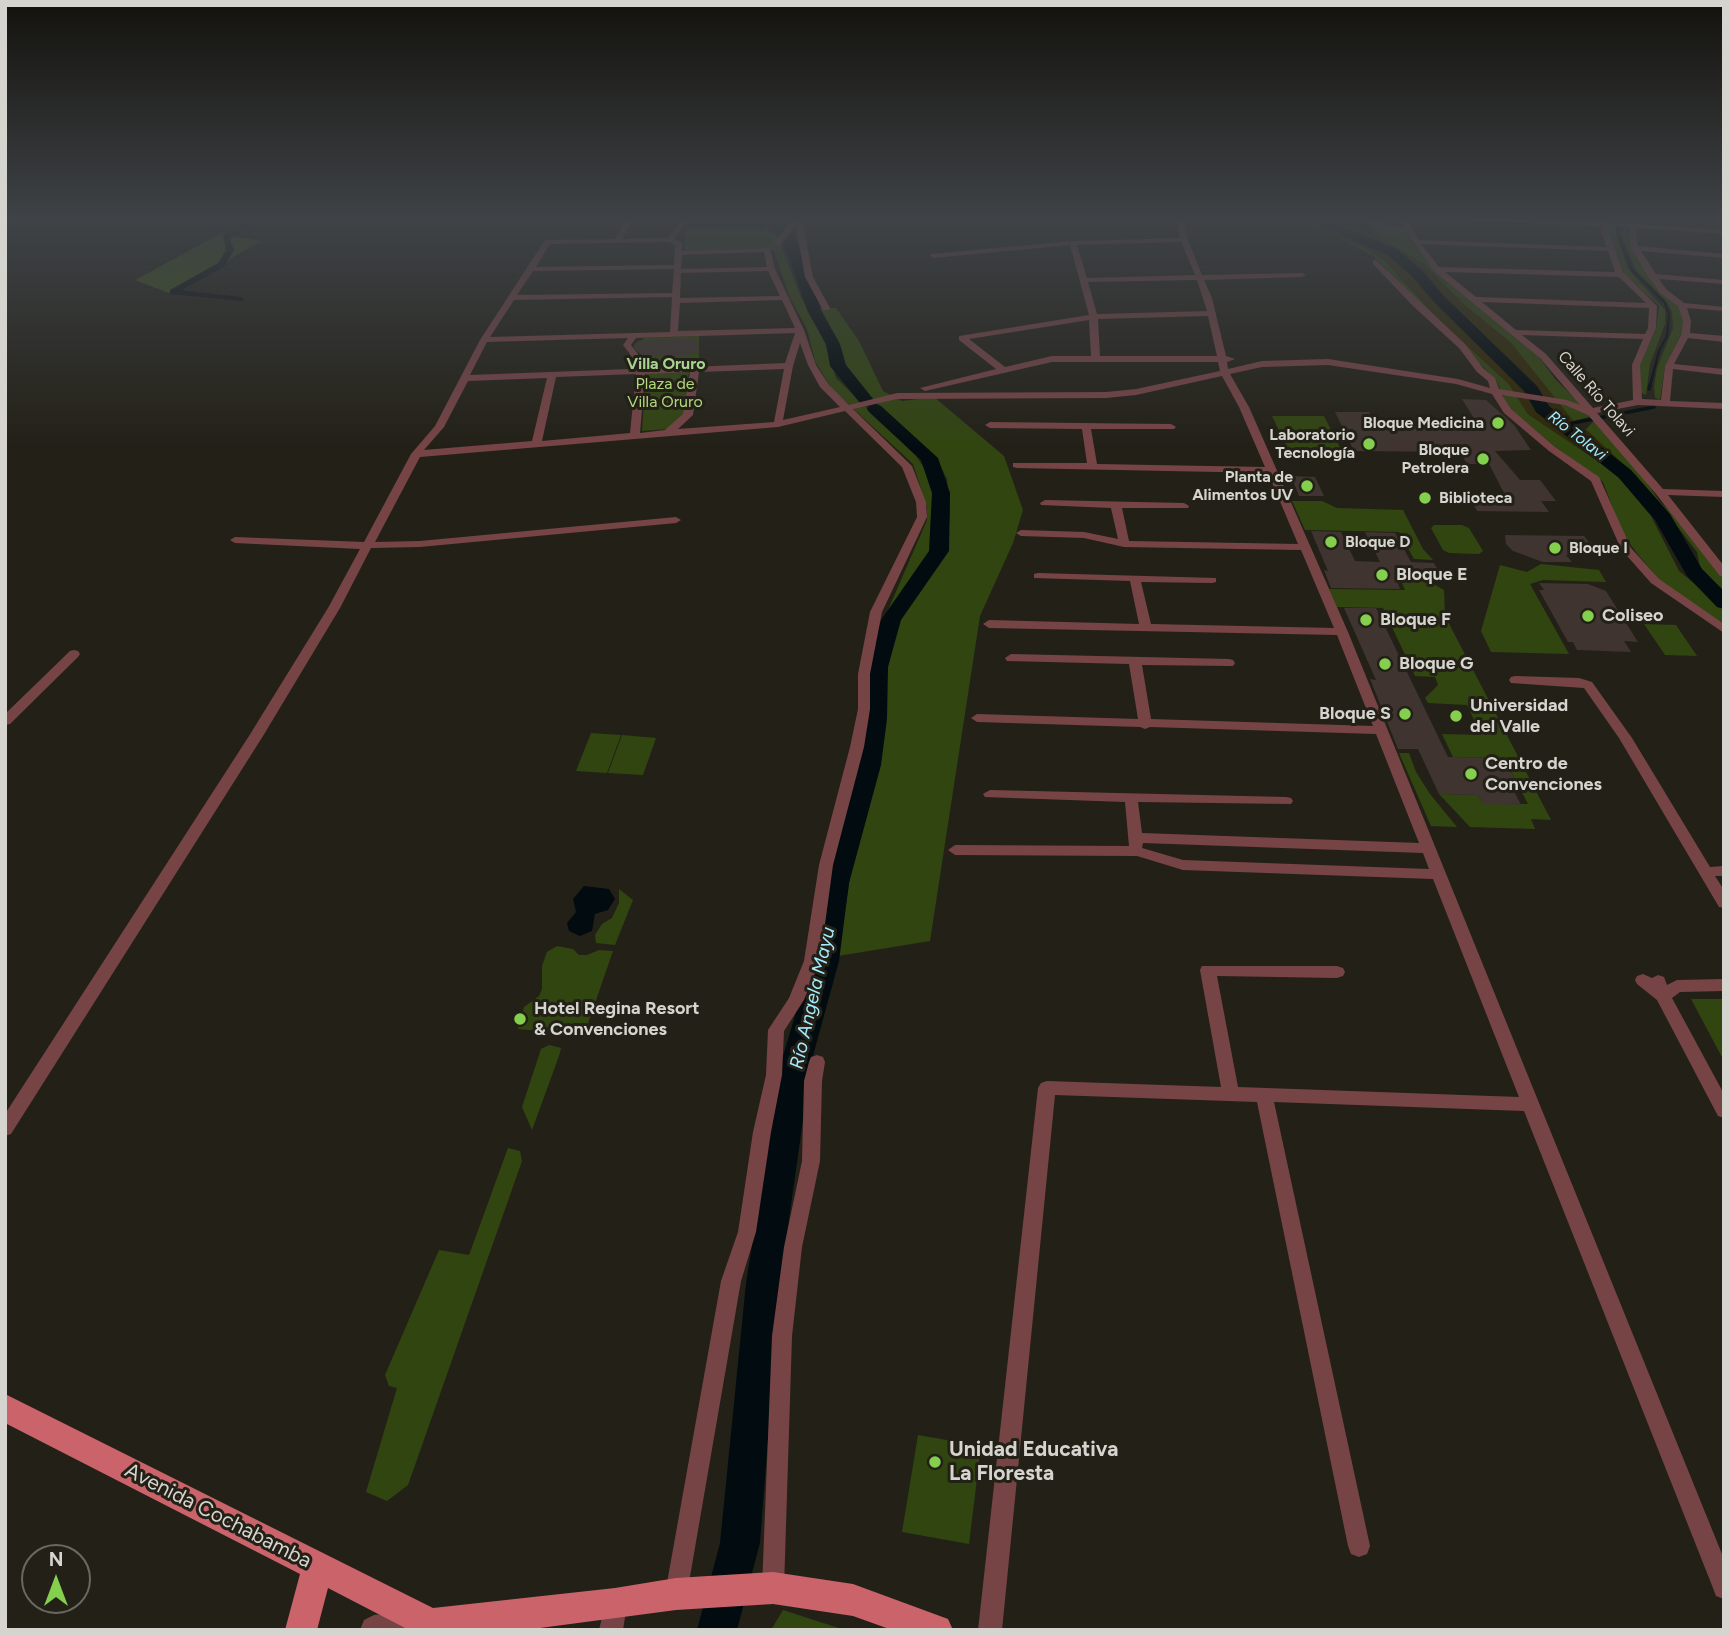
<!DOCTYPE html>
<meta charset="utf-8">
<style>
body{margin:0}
#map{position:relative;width:1729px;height:1635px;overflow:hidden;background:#232117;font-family:Figtree,sans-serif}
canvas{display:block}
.frame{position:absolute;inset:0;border:7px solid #d5d4ce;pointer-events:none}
.north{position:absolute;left:21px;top:1544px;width:70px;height:70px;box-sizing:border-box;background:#232117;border:2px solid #6a6960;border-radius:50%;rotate:0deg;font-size:19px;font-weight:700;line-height:28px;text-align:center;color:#d5d4ce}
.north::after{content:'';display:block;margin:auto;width:24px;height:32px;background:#84d04e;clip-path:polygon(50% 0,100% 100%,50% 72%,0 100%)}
</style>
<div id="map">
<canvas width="1729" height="1635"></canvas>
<div class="frame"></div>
<div class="north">N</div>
</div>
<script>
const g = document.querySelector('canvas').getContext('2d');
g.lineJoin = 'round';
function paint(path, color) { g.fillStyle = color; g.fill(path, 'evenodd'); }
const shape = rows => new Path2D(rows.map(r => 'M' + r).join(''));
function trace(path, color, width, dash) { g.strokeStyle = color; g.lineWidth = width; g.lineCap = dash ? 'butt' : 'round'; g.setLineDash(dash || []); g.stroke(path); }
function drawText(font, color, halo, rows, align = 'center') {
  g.font = font + ' Figtree,sans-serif'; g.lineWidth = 6; g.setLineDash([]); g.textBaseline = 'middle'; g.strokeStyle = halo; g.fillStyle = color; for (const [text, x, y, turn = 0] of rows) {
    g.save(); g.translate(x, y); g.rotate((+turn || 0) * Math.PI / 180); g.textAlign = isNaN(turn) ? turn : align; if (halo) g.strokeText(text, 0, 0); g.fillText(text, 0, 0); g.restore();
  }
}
paint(shape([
 [1361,219,1391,231,1404,232,1433,268,1539,357,1555,379,1587,410,1589,417,1573,421,1511,343,1462,303,1424,264,1375,235,1373,227],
 [1606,224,1619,225,1616,234,1628,269,1665,310,1665,324,1650,364,1646,395,1641,393,1639,366,1656,329,1659,306,1625,275],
 [1626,226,1630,244,1642,266,1660,289,1679,307,1683,321,1681,334,1665,366,1660,400,1655,398,1654,387,1657,368,1673,328,1672,312,1667,302,1636,270,1621,234],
 [765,227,777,236,800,295,825,343,836,378,916,456,927,472,934,493,933,549,885,617,927,520,927,507,913,464,831,388,815,361,807,329,790,298,774,251,766,248,684,251,685,232,688,229,759,228,761,232],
 [1337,237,1368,249,1385,261,1438,319,1509,384,1528,414,1614,472,1651,516,1679,571,1724,608,1724,626,1661,582,1636,552,1623,534,1603,482,1555,447,1508,407,1496,380,1373,256],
 [819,308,836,308,859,341,883,391,902,401,934,397,1004,456,1023,510,1013,543,980,616,930,941,838,956,851,871,878,761,886,709,884,677,889,653,899,621,947,551,950,512,947,479,936,457,855,383,845,368,837,341,819,318],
 [699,336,699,366,642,369,642,356,634,348,635,344,645,338],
 [689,372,684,414,668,429,642,431,646,373],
 [1272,416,1324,416,1347,461,1293,460],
 [1594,421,1638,470,1660,502,1677,518,1724,578,1724,593,1700,567,1697,552,1670,517,1650,498,1636,476,1585,430],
 [1292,501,1322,501,1337,508,1403,510,1423,549,1433,560,1414,559,1399,532,1305,530],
 [1434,525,1462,525,1469,528,1483,551,1479,554,1449,553,1443,550,1431,528],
 [1541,564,1599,570,1606,582,1543,580,1530,584,1569,654,1491,652,1481,631,1500,565,1527,572],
 [1401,581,1428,581,1444,590,1445,616,1551,820,1531,819,1535,829,1470,827,1439,794,1478,795,1483,804,1528,804,1504,758,1453,757,1442,734,1481,735,1467,705,1428,703,1425,698,1438,685,1435,677,1415,676,1383,608,1337,607,1329,589,1405,590],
 [1644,624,1676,625,1697,656,1665,655],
 [591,733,621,735,607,773,576,771],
 [622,735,656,738,643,775,608,773],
 [1399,753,1409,753,1416,772,1430,794,1457,827,1431,826],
 [619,889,633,900,615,945,596,943,595,935,602,924,612,918,619,903],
 [557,946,573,949,579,955,587,955,599,950,613,951,584,1035,518,1029,524,1007,539,996,542,989,542,966,547,952],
 [1691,999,1724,999,1724,1061],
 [549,1045,561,1048,560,1053,532,1130,522,1107,541,1049],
 [508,1148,520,1151,522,1161,408,1485,387,1501,366,1492,397,1388,389,1386,385,1375,439,1250,469,1255],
 [918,1435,981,1446,969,1544,902,1532],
 [783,1610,845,1630,771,1630]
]), '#314510');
paint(shape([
 [220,234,262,241,169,293,135,280]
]), '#3e5614');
paint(shape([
 [1291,219,1325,219,1375,235,1424,264,1462,303,1511,343,1575,423,1589,432,1636,476,1614,472,1528,414,1509,384,1438,319,1385,261,1368,249]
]), '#302806');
paint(shape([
 [584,886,609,889,615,899,608,910,595,914,592,931,580,936,569,931,567,923,576,912,573,899]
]), '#020b0f');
trace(shape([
 [1617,219,1618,234,1632,270,1665,303,1669,314,1667,336,1659,351,1650,386]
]), '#020b0f', 2.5);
trace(shape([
 [1649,389,1650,385],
 [1563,425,1654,407]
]), '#020b0f', 3.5);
paint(shape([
 [249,219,257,219,230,239,234,250,224,267,181,290,240,297,243,297,243,301,170,294,170,290,218,263,226,250,223,236,249,219]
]), '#020b0f');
paint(shape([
 [776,219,788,219,821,310,840,344,846,365,874,400,872,403,860,403,830,366,826,344,807,310,776,219],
 [1305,219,1322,219,1397,249,1421,269,1444,296,1537,386,1549,406,1631,470,1670,514,1702,569,1724,591,1724,609,1717,607,1687,576,1655,520,1619,478,1536,412,1524,391,1434,302,1411,275,1387,255,1305,219],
 [875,404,881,406,938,458,950,493,949,551,901,620,888,667,887,719,881,765,849,883,839,961,811,1063,780,1283,760,1543,737,1630,697,1630,720,1543,746,1283,781,1063,811,961,823,883,857,765,865,719,866,667,881,620,929,551,932,493,921,460,869,412,867,409,869,406,875,404]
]), '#020b0f');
paint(shape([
 [697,339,699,351,685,355,642,356,634,345,638,341],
 [1462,399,1486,400,1514,425,1531,450,1495,451,1520,480,1540,480,1556,501,1541,501,1549,512,1477,511,1469,497,1488,497,1485,493,1504,493,1489,464,1468,464,1458,452,1354,451,1335,412,1369,412,1372,419,1425,420,1430,426,1480,428],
 [1291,476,1315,477,1324,496,1299,496],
 [1311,531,1341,532,1355,561,1380,562,1365,532,1395,533,1411,562,1434,563,1443,579,1396,578,1400,589,1331,588,1324,570,1328,571],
 [1505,535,1584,536,1589,542,1597,545,1605,555,1566,555,1572,562,1543,562,1513,551,1506,544],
 [1539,583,1588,584,1606,591,1638,642,1624,641,1631,652,1577,650,1573,642,1568,642,1539,590,1544,590],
 [1344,608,1376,608,1448,757,1504,758,1521,791,1514,791,1521,805,1483,804,1478,795,1439,794,1418,749,1398,749,1370,679,1376,680]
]), '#3f3430');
paint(shape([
 [626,219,634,219,622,239,668,238,682,219,689,219,674,239,682,242,682,251,770,248,775,269,804,330,816,365,829,385,849,405,897,393,1106,392,1136,389,1220,371,1218,362,1052,362,925,391,920,388,996,369,959,340,959,336,1089,315,1070,245,934,258,930,256,931,254,1073,241,1180,238,1176,219,1184,219,1188,240,1202,275,1302,273,1306,275,1302,277,1204,280,1212,298,1226,356,1235,359,1227,362,1228,369,1262,361,1328,359,1458,379,1490,388,1488,381,1477,372,1459,348,1413,306,1373,264,1373,260,1376,260,1465,344,1483,368,1495,378,1499,389,1567,400,1580,405,1540,358,1434,271,1407,233,1386,230,1364,219,1373,219,1391,226,1405,228,1400,219,1408,219,1418,240,1606,247,1600,226,1469,221,1466,219,1598,221,1597,219,1605,219,1605,222,1724,230,1724,234,1635,228,1638,246,1724,254,1724,258,1641,251,1656,274,1724,280,1724,284,1659,279,1666,289,1684,303,1724,307,1724,311,1687,308,1691,321,1690,333,1724,336,1724,342,1688,338,1674,364,1724,369,1724,375,1673,369,1670,401,1724,403,1724,409,1638,405,1597,413,1663,489,1724,491,1724,497,1668,495,1724,566,1724,577,1720,576,1656,494,1588,415,1565,405,1502,395,1511,409,1555,447,1599,477,1631,548,1659,579,1724,624,1724,633,1651,583,1621,549,1591,481,1549,451,1504,413,1492,394,1456,384,1328,365,1262,367,1230,374,1249,407,1348,632,1724,1559,1724,1599,1716,1596,1713,1588,1524,1111,1274,1102,1370,1546,1367,1554,1359,1557,1351,1554,1348,1546,1257,1102,1055,1095,1002,1630,978,1630,1038,1088,1041,1083,1047,1081,1221,1087,1200,970,1202,966,1337,966,1343,968,1345,972,1343,976,1337,978,1217,976,1238,1087,1519,1097,1433,879,1183,870,1137,856,955,855,948,850,955,845,1129,846,1125,802,985,797,983,794,990,790,1286,797,1291,798,1293,801,1291,804,1138,802,1142,833,1419,843,1376,734,1150,727,1145,729,1140,727,977,722,971,718,977,714,1138,719,1129,664,1007,661,1005,658,1011,654,1229,659,1233,660,1235,663,1233,666,1142,665,1151,719,1373,726,1337,635,989,628,983,624,989,620,1139,624,1130,581,1034,578,1034,574,1038,573,1216,578,1216,582,1212,583,1141,582,1151,624,1334,628,1301,550,1124,547,1084,538,1021,536,1016,533,1021,530,1084,532,1118,539,1111,508,1041,505,1040,503,1045,500,1184,503,1189,506,1188,508,1122,508,1129,541,1298,544,1268,473,1017,468,1013,467,1013,463,1087,463,1082,429,990,428,985,425,990,422,1171,424,1176,427,1174,429,1091,429,1097,464,1265,467,1239,407,1222,376,1136,395,1106,398,897,399,853,409,912,466,926,502,927,517,882,612,870,674,870,709,864,747,833,865,820,961,804,1000,784,1031,782,1075,771,1132,756,1232,741,1281,687,1594,684,1602,676,1605,668,1602,665,1594,721,1281,738,1232,753,1132,766,1075,768,1030,789,998,804,961,819,865,850,747,858,709,858,674,870,612,917,517,916,502,902,467,845,411,778,427,420,457,375,542,420,541,676,517,681,520,676,523,420,547,371,548,340,608,263,736,11,1134,5,1136,5,1114,249,736,328,608,360,549,235,543,230,540,235,537,364,542,411,454,435,426,480,340,545,240,615,239,626,219],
 [1607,226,1628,227,1631,248,1648,276,1660,293,1678,306,1683,321,1681,335,1665,366,1661,400,1642,399,1640,365,1656,328,1657,306,1623,272,1607,226],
 [669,242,675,245,674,265,536,267,550,244,669,242],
 [1181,242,1195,275,1087,278,1077,245,1181,242],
 [1421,244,1608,251,1615,272,1439,267,1421,244],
 [764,252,767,267,681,269,682,255,764,252],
 [674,269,672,293,517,295,533,271,674,269],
 [768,271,780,296,680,298,681,273,768,271],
 [1445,272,1619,277,1646,303,1476,297,1445,272],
 [1197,280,1207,311,1097,314,1088,282,1197,280],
 [672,297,670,332,490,337,514,300,672,297],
 [782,300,795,328,678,331,680,303,782,300],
 [1482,302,1649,308,1648,328,1645,334,1516,330,1482,302],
 [1208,316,1217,356,1100,356,1098,319,1208,316],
 [1089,320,1091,356,1052,356,1005,367,969,339,1089,320],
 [795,333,785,363,643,369,638,367,638,354,631,345,636,338,795,333],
 [1522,335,1643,339,1632,365,1633,400,1593,408,1546,354,1522,335],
 [628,338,623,345,630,354,630,369,470,375,487,342,628,338],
 [800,343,808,365,820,387,840,407,783,420,793,366,800,343],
 [784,369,774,422,678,429,693,415,699,372,784,369],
 [690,372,683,414,665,430,640,433,645,374,690,372],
 [636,374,630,433,542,441,556,377,636,374],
 [547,378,532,441,424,450,444,427,468,381,547,378],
 [1143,843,1423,853,1429,869,1183,860,1142,848,1143,843],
 [794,219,802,219,813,277,830,308,829,310,823,310,805,277,796,226,780,245,773,243,794,219],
 [74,650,78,651,80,654,78,657,10,724,5,725,5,714,70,651,74,650],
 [1515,676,1579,678,1592,682,1632,738,1710,867,1724,866,1724,876,1715,876,1724,890,1724,908,1719,907,1619,738,1584,688,1511,683,1509,680,1511,677,1515,676],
 [1643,974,1652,978,1658,975,1664,977,1667,985,1677,980,1724,979,1724,991,1680,992,1672,998,1724,1094,1724,1118,1718,1116,1657,1000,1637,984,1635,980,1637,976,1643,974],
 [817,1055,823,1057,825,1062,822,1081,820,1161,802,1247,792,1336,784,1588,781,1596,773,1599,765,1596,762,1588,772,1336,784,1247,802,1161,804,1081,809,1062,811,1057,817,1055],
 [615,1592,623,1596,627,1604,623,1630,599,1630,607,1596,615,1592]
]), '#774446');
paint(shape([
 [427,1609,437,1614,442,1624,439,1630,360,1630,364,1620,374,1615,427,1609]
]), '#774446');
paint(shape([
 [5,1394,433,1608,615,1588,676,1578,773,1572,853,1584,948,1619,953,1630,892,1630,853,1616,773,1604,676,1610,525,1630,409,1630,328,1588,317,1630,285,1630,300,1574,5,1423,5,1394]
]), '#cb646a');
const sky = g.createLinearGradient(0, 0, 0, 448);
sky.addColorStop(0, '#13120d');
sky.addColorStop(0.49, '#3f4347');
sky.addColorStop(1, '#3f434700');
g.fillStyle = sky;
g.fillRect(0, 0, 1729, 448);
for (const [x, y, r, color] of [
 [1498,423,7,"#84d04e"],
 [1369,444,7,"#84d04e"],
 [1483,459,7,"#84d04e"],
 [1307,486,7,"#84d04e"],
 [1425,498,7,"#84d04e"],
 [1331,542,7,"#84d04e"],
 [1555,548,7,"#84d04e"],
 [1382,575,7,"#84d04e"],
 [1588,616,7,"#84d04e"],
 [1366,620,7,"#84d04e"],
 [1385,664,7,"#84d04e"],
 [1405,714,7,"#84d04e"],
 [1456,716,7,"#84d04e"],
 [1471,774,7,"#84d04e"],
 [520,1019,7,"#84d04e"],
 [935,1462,7,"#84d04e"]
]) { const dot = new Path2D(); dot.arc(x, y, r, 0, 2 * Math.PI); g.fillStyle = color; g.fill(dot); trace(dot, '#232117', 2.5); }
drawText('bold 16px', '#a9d391', '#232117', [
 ["Villa Oruro",666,364]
]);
drawText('16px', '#b3d97e', '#232117', [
 ["Plaza de",665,384],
 ["Villa Oruro",665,402]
]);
drawText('16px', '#d5d4ce', '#232117', [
 ["Calle Río Tolavi",1596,394,49]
]);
drawText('bold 16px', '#d5d4ce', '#232117', [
 ["Bloque Medicina",1484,423],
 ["Laboratorio",1355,435],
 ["Tecnología",1355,453],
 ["Bloque",1469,450],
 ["Petrolera",1469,468],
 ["Planta de",1293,477],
 ["Alimentos UV",1293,495],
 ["Biblioteca",1439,498,"left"],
 ["Bloque D",1345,542,"left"],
 ["Bloque I",1569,548,"left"]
], 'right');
drawText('italic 16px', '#a4ebff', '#232117', [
 ["Río Tolavi",1577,436,38]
]);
drawText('bold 18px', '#d5d4ce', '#232117', [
 ["Bloque E",1396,575],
 ["Coliseo",1602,616],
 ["Bloque F",1380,620],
 ["Bloque G",1399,664],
 ["Universidad",1470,706],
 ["del Valle",1470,727],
 ["Bloque S",1391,714,"right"],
 ["Centro de",1485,764],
 ["Convenciones",1485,785],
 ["Hotel Regina Resort",534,1009],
 ["& Convenciones",534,1030]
], 'left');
drawText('italic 19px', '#a4ebff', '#232117', [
 ["Río Angela Mayu",813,998,-77]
]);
drawText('bold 21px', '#d5d4ce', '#232117', [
 ["Unidad Educativa",949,1450],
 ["La Floresta",949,1474]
], 'left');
drawText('21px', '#d5d4ce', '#232117', [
 ["Avenida Cochabamba",218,1516,27]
]);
</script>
